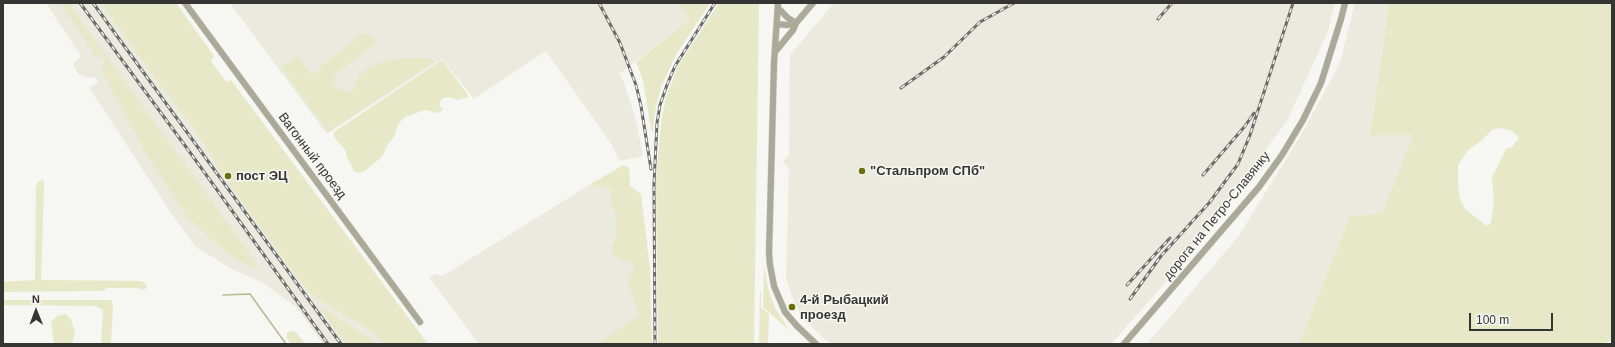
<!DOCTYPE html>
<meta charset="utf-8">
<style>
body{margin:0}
#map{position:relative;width:1615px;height:347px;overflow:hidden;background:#f6f6f2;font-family:Arial,sans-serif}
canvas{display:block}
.frame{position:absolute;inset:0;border:4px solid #353534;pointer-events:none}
.north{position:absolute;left:16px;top:291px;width:40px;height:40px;-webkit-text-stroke:3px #f6f6f2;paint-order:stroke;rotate:359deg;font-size:11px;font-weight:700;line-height:16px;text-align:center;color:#353534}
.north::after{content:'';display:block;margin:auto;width:14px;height:18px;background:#353534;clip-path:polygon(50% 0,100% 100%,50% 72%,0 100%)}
.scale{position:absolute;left:1469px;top:313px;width:84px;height:18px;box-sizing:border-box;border:2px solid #353534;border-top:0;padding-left:5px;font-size:12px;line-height:14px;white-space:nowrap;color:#353534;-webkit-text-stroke:3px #f6f6f2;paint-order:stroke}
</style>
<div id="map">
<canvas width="1615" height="347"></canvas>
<div class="frame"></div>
<div class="north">N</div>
<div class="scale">100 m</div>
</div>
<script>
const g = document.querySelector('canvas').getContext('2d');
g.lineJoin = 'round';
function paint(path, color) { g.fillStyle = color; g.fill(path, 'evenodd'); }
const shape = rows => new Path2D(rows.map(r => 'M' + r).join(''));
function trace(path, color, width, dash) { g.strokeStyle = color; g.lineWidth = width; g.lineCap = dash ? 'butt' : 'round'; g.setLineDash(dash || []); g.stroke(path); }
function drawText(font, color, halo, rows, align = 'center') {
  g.font = font + ' Arial,sans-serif'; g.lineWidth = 3; g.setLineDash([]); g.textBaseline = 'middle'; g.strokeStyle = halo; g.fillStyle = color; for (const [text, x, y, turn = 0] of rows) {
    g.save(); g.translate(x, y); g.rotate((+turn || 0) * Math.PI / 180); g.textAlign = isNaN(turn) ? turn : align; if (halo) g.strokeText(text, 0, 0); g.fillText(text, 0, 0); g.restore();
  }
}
paint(shape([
 [46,3,101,3,149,70,202,140,230,184,283,259,310,294,369,330,385,344,323,344,297,308,265,284,230,268,195,246,171,213,89,87,98,83,96,77,88,78,78,74,73,64,81,56],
 [230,3,678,3,690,19,619,74,624,83,636,120,643,156,620,161,612,145,546,51,474,99,442,59,327,134],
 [834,3,1335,3,1328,31,1287,121,1172,275,1111,344,830,344,802,318,792,296,786,278,789,169,783,161,789,155,790,55],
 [1355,3,1389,3,1370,135,1414,135,1382,213,1350,216,1299,344,1147,344,1238,237,1304,130,1340,63],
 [591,184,602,188,608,186,613,192,610,203,616,216,616,232,612,244,624,261,631,262,634,268,628,280,639,315,597,344,479,344,429,277,432,275,436,274,440,276,446,274]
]), '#eaeadf');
paint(shape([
 [63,3,68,3,256,262,256,269,241,262,220,247,189,219,145,152,101,69,104,63,103,58,100,54,96,57,62,5],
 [101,3,176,3,214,56,211,61,226,82,231,80,428,344,385,344,369,330,310,294,283,259,222,174,202,140,149,70],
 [678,3,710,3,676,55,661,87,654,116,653,132,651,130,643,80,636,62,690,19],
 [719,3,759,3,754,344,658,344,656,182,661,122,666,97,678,66],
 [1389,3,1612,3,1612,340,1602,344,1299,344,1350,216,1382,213,1413,135,1370,135],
 [1497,128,1511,130,1519,138,1512,147,1506,149,1492,177,1494,202,1491,223,1487,226,1465,209,1460,199,1458,185,1458,165,1468,150,1481,141,1492,130],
 [366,33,375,38,375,43,335,75,333,80,334,84,336,87,345,92,349,92,353,90,358,77,364,70,380,62,408,58,426,58,431,59,434,62,328,132,281,68,298,56,310,72,315,75,325,63,352,43,358,36],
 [442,60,468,95,468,97,458,100,449,97,443,98,440,101,440,106,443,109,439,113,425,110,405,117,398,124,394,137,388,144,382,157,363,172,358,173,354,171,346,155,346,151,334,137,334,132],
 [623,165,629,168,630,186,641,194,650,268,652,344,597,344,639,315,627,280,634,268,631,262,624,261,613,255,611,250,616,232,616,216,610,203,610,196,613,192,608,187,602,188,591,184],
 [43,180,44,185,41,280,141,281,145,283,147,287,144,290,136,288,107,288,102,291,3,292,3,282,35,280,36,187,38,182],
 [764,266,769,292,775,308,789,330,763,307],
 [760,292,761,293,761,308,769,314,768,344,759,344],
 [3,300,111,300,113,307,111,344,101,344,103,310,95,306,3,305],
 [323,308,363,334,377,344,346,344,321,309],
 [65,314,71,319,75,333,72,344,54,344,51,322,57,316],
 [291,331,296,332,305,344,291,344,287,338,287,333]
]), '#e6e8c8');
trace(shape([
 [223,295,250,294,286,344]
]), '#b8ba8f', 1.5);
const minor = shape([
 [185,3,420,322],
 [778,3,774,63,769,253,770,265,774,286,785,312,797,326,816,344],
 [777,24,787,25,796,23,813,3],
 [775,52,793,30,796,23,788,18,778,8],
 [1124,344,1259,187,1282,155,1303,120,1321,83,1341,19,1345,3]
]);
trace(minor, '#d3d3d0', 7);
trace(minor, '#a9aa98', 6);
const rail = shape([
 [80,3,189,151,328,344],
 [93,3,341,344],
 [599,3,620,43,636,85,641,106,651,169],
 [1158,19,1172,3],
 [901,88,944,57,980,22,1014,3],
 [1203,175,1245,126,1254,113],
 [1127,285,1170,238],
 [1130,299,1161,256,1209,203,1238,164,1250,135,1293,3],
 [655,344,654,184,657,123,660,105,667,85,675,66,715,3]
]);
trace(rail, '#6b6b69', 3);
trace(rail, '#f6f6f2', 1.5, [4.5]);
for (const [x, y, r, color] of [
 [862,171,4,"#6c6d0d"],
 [228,176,4,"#6c6d0d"],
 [792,307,4,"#6c6d0d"]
]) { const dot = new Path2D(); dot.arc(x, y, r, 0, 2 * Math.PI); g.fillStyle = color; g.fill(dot); trace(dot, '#f6f6f2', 1.5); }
drawText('13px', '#353534', '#f6f6f2', [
 ["Вагонный проезд",312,156,53],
 ["дорога на Петро-Славянку",1217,216,-51]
]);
drawText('bold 13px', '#353534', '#f6f6f2', [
 ["\"Стальпром СПб\"",870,171],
 ["пост ЭЦ",236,176],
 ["4-й Рыбацкий",800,300],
 ["проезд",800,315]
], 'left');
</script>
